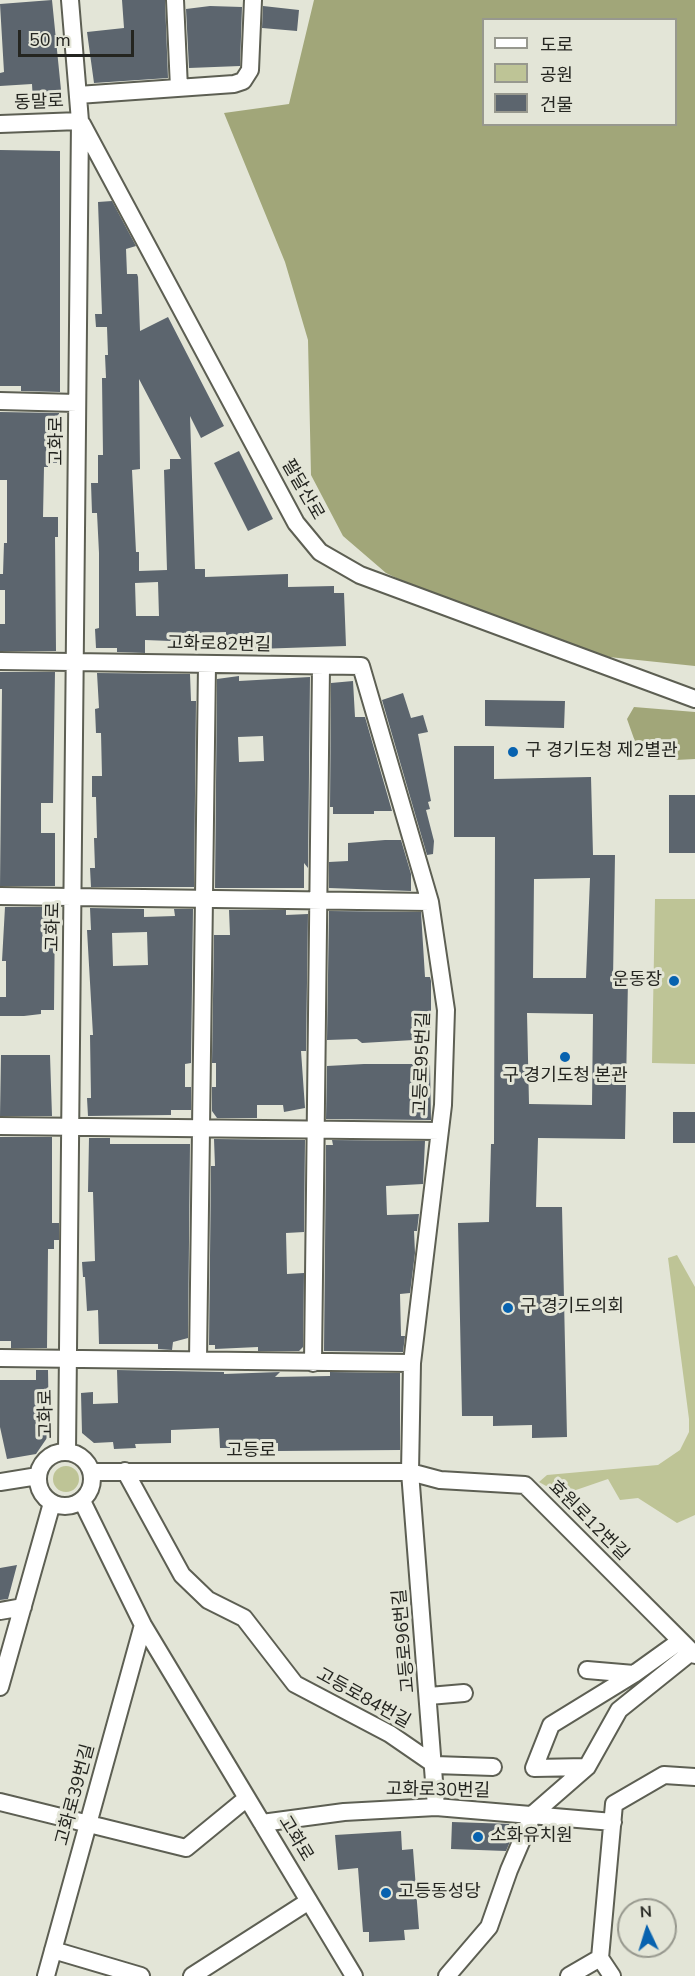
<!DOCTYPE html>
<meta charset="utf-8">
<style>
body{margin:0}
#map{position:relative;width:695px;height:1976px;overflow:hidden;background:#e3e5d7;font-family:"Nunito Sans","Noto Sans KR",sans-serif}
canvas{display:block}
.legend{position:absolute;left:482px;top:18px;width:195px;height:108px;box-sizing:border-box;background:#e3e5d7;border:2px solid #97988e;margin:0;padding:8px 10px;list-style:none;font-size:18px;color:#242520}
.legend li{display:flex;align-items:center;gap:12px;height:30px}
.legend b{width:30px;border:2px solid #97988e}
.north{position:absolute;left:617px;top:1898px;width:60px;height:60px;box-sizing:border-box;background:#e3e5d7;border:2px solid #97988e;border-radius:50%;rotate:356deg;font-size:16px;font-weight:700;line-height:24px;text-align:center;color:#242520}
.north::after{content:'';display:block;margin:auto;width:21px;height:27px;background:#0762af;clip-path:polygon(50% 0,100% 100%,50% 72%,0 100%)}
.scale{position:absolute;left:18px;top:30px;width:116px;height:27px;box-sizing:border-box;border:3px solid #242520;border-top:0;padding-left:8px;font-size:18px;line-height:21px;white-space:nowrap;color:#242520;-webkit-text-stroke:4px #e3e5d7;paint-order:stroke}
</style>
<div id="map">
<canvas width="695" height="1976"></canvas>
<ul class="legend">
<li><b style="height:8px;background:#fff"></b>도로</li>
<li><b style="height:16px;background:#bec496"></b>공원</li>
<li><b style="height:16px;background:#5c656e"></b>건물</li>
</ul>
<div class="north">N</div>
<div class="scale">50 m</div>
</div>
<script>
const g = document.querySelector('canvas').getContext('2d');
g.lineJoin = 'round';
function paint(path, color) { g.fillStyle = color; g.fill(path, 'evenodd'); }
const shape = rows => new Path2D(rows.map(r => 'M' + r).join(''));
function trace(path, color, width, dash) { g.strokeStyle = color; g.lineWidth = width; g.lineCap = dash ? 'butt' : 'round'; g.setLineDash(dash || []); g.stroke(path); }
function drawText(font, color, halo, rows, align = 'center') {
  g.font = font + ' "Nunito Sans","Noto Sans KR",sans-serif'; g.lineWidth = 6; g.setLineDash([]); g.textBaseline = 'middle'; g.strokeStyle = halo; g.fillStyle = color; for (const [text, x, y, turn = 0] of rows) {
    g.save(); g.translate(x, y); g.rotate((+turn || 0) * Math.PI / 180); g.textAlign = isNaN(turn) ? turn : align; if (halo) g.strokeText(text, 0, 0); g.fillText(text, 0, 0); g.restore();
  }
}
paint(shape([
 [655,899,695,899,695,1064,652,1063],
 [677,1255,695,1287,695,1515,677,1523,638,1498,620,1500,608,1479,576,1490,555,1491,539,1482,547,1475,658,1465,680,1450,689,1432,689,1419,668,1258],
 '53 1479a13 13 0 1 1 26 0a13 13 0 1 1-26 0Z'
]), '#bec496');
paint(shape([
 [314,0,695,0,695,666,609,657,460,609,386,573,343,536,311,475,308,340,285,262,224,113,289,104],
 [484,20,676,20,676,124,484,124],
 [634,707,695,712,695,759,676,760,646,755,638,750,627,719]
]), '#a1a679');
paint(shape([
 [52,0,61,90,54,101,33,102,32,84,0,86,0,73,4,72,0,4],
 [122,0,165,0,168,78,94,83,87,32,124,28],
 [210,6,242,7,240,66,189,68,186,9],
 [263,6,299,10,297,31,262,28],
 [0,150,60,151,60,392,21,391,21,386,0,386],
 [112,201,136,246,126,249,127,274,137,274,138,277,140,331,168,317,224,426,201,438,190,416,195,569,205,569,205,577,288,574,288,587,334,586,334,593,344,593,346,646,226,650,226,632,195,633,196,642,145,640,145,653,117,652,117,648,96,648,95,629,99,628,99,553,97,513,92,513,91,483,98,483,98,455,103,455,102,378,106,378,105,355,108,355,107,327,96,327,95,314,102,314,98,202],
 [139,379,181,459,170,459,170,469,164,470,167,570,139,571,139,552,136,552,132,470,140,469],
 [158,582,159,616,136,616,135,583],
 [0,412,59,413,60,463,48,463,48,467,44,467,43,517,58,517,58,537,55,537,56,651,0,651,0,624,5,624,5,590,0,590,0,574,3,574,4,543,7,543,7,480,0,480],
 [239,451,273,519,248,531,214,463],
 [0,672,55,672,53,803,41,803,41,833,55,833,55,886,0,886,2,689,0,689],
 [97,673,190,674,191,701,196,701,194,887,91,887,90,868,95,868,94,838,97,838,96,797,92,797,92,776,102,776,101,733,96,733,95,709,99,708],
 [239,676,239,681,310,677,308,868,304,863,304,888,215,888,217,679],
 [263,736,264,761,239,762,238,737],
 [353,681,355,717,365,717,392,811,374,811,374,814,333,814,333,807,330,807,331,683],
 [403,693,411,718,423,715,428,732,418,734,431,801,428,802,430,809,426,810,434,841,433,854,427,855,382,700],
 [485,700,565,701,564,728,485,726],
 [454,746,494,746,494,779,591,777,593,855,615,855,613,979,628,979,625,1139,538,1138,536,1207,562,1207,567,1437,532,1438,532,1425,493,1426,493,1416,462,1416,458,1223,489,1222,491,1144,494,1144,495,837,454,837],
 [590,878,586,978,533,978,534,879],
 [527,1013,593,1014,592,1105,529,1104],
 [669,795,695,795,695,853,669,853],
 [385,840,401,840,411,874,411,891,329,888,329,862,348,861,348,843],
 [5,907,55,907,54,1010,41,1010,41,1014,24,1016,0,1016,0,997,6,997,6,961,2,961],
 [90,908,144,909,144,917,175,916,174,909,193,909,191,1063,185,1064,185,1087,191,1087,191,1110,171,1110,171,1115,88,1116,87,1098,91,1098,90,1035,93,1035,87,930,91,930],
 [147,932,148,965,113,966,112,933],
 [229,910,286,910,286,915,308,914,306,1051,301,1051,305,1108,284,1112,283,1105,257,1105,257,1118,217,1118,212,1111,212,1087,216,1087,216,1063,212,1063,214,935,230,935],
 [329,911,421,912,425,977,430,977,431,981,431,1039,362,1043,357,1039,327,1040],
 [1,1055,50,1055,52,1116,0,1116],
 [364,1064,430,1064,431,1120,326,1119,327,1066],
 [673,1112,695,1112,695,1143,673,1143],
 [0,1137,52,1137,52,1223,59,1223,59,1240,54,1240,54,1249,48,1249,47,1348,11,1348,11,1341,0,1341],
 [89,1138,110,1138,110,1144,190,1144,188,1338,173,1342,172,1350,158,1349,158,1344,99,1344,98,1310,87,1311,85,1277,83,1277,82,1262,95,1261,93,1192,88,1192],
 [214,1139,305,1140,304,1232,286,1233,287,1274,304,1273,303,1347,299,1351,258,1351,258,1347,215,1349,215,1345,209,1345,211,1166,215,1166],
 [332,1140,425,1141,423,1184,386,1186,387,1215,419,1214,417,1231,414,1231,415,1253,410,1293,400,1294,401,1336,405,1336,403,1352,324,1351,326,1145,333,1145],
 [36,1370,48,1370,49,1435,36,1454,7,1459,0,1427,0,1380,36,1380],
 [117,1370,224,1372,224,1374,280,1372,275,1377,330,1376,330,1372,400,1373,400,1450,278,1451,278,1443,232,1445,233,1448,220,1448,219,1428,171,1430,171,1443,135,1444,136,1448,114,1449,113,1442,94,1443,82,1433,81,1393,93,1392,93,1404,118,1403],
 [17,1565,8,1599,0,1600,0,1568],
 [452,1822,512,1824,512,1837,506,1851,451,1849],
 [401,1831,402,1850,413,1849,419,1929,404,1930,405,1940,369,1942,369,1932,363,1932,358,1868,338,1870,335,1835]
]), '#5c656e');
const minor = shape([
 [175,0,179,88],
 [78,95,234,84,243,81,250,70,253,0],
 [0,124,80,121],
 [82,124,296,523,320,552,360,575,695,699],
 [0,401,77,403],
 [0,661,361,666,430,902,446,1010,443,1105,412,1363,410,1472,436,1807],
 [0,896,430,902],
 [0,1126,440,1131],
 [0,1358,412,1363],
 [198,1360,207,665],
 [313,1363,321,666],
 [67,1451,80,121,70,0],
 '38 1479a27 27 0 1 1 54 0a27 27 0 1 1-54 0Z',
 [125,1471,182,1575,208,1600,244,1618,295,1684,390,1734,435,1765,493,1767],
 [92,1472,410,1472,440,1480,525,1485,695,1655],
 [0,1482,38,1476],
 [82,1501,143,1625,354,1976],
 [0,1611,23,1607],
 [587,1670,634,1674,680,1641],
 [0,1687,52,1503],
 [429,1696,464,1693],
 [587,1767,534,1768,551,1725,634,1674],
 [0,1802,186,1848,247,1798],
 [262,1823,344,1812,436,1807,613,1822],
 [53,1950,141,1976],
 [46,1976,143,1625],
 [192,1976,309,1901],
 [447,1976,489,1927,509,1870,533,1814,587,1767,619,1710,690,1653],
 [569,1976,600,1958],
 [612,1976,600,1958,614,1804,664,1775,695,1777]
]);
trace(minor, '#5d5f53', 20);
trace(minor, '#fff', 16);
for (const [x, y, r, color] of [
 [513,752,6,"#0762af"],
 [674,981,6,"#0762af"],
 [565,1057,6,"#0762af"],
 [508,1308,6,"#0762af"],
 [478,1837,6,"#0762af"],
 [386,1893,6,"#0762af"]
]) { const dot = new Path2D(); dot.arc(x, y, r, 0, 2 * Math.PI); g.fillStyle = color; g.fill(dot); trace(dot, '#e3e5d7', 2); }
drawText('18px', '#242520', '#e3e5d7', [
 ["동말로",39,103,-2],
 ["고화로",58,441,-90],
 ["팔달산로",302,490,60],
 ["고화로82번길",219,645,1],
 ["고화로",54,927,-89],
 ["고등로95번길",423,1064,-88],
 ["고화로",47,1414,-91],
 ["고등로",251,1452],
 ["효원로12번길",588,1521,45],
 ["고등로96번길",405,1641,-95],
 ["고등로84번길",363,1699,29],
 ["고화로30번길",438,1791,1],
 ["고화로39번길",76,1795,-75],
 ["고화로",295,1839,59]
]);
drawText('18px', '#242520', '#e3e5d7', [
 ["구 경기도청 제2별관",525,752],
 ["운동장",662,981,"right"],
 ["구 경기도청 본관",565,1077,"center"],
 ["구 경기도의회",520,1308],
 ["소화유치원",490,1837],
 ["고등동성당",398,1893]
], 'left');
</script>
